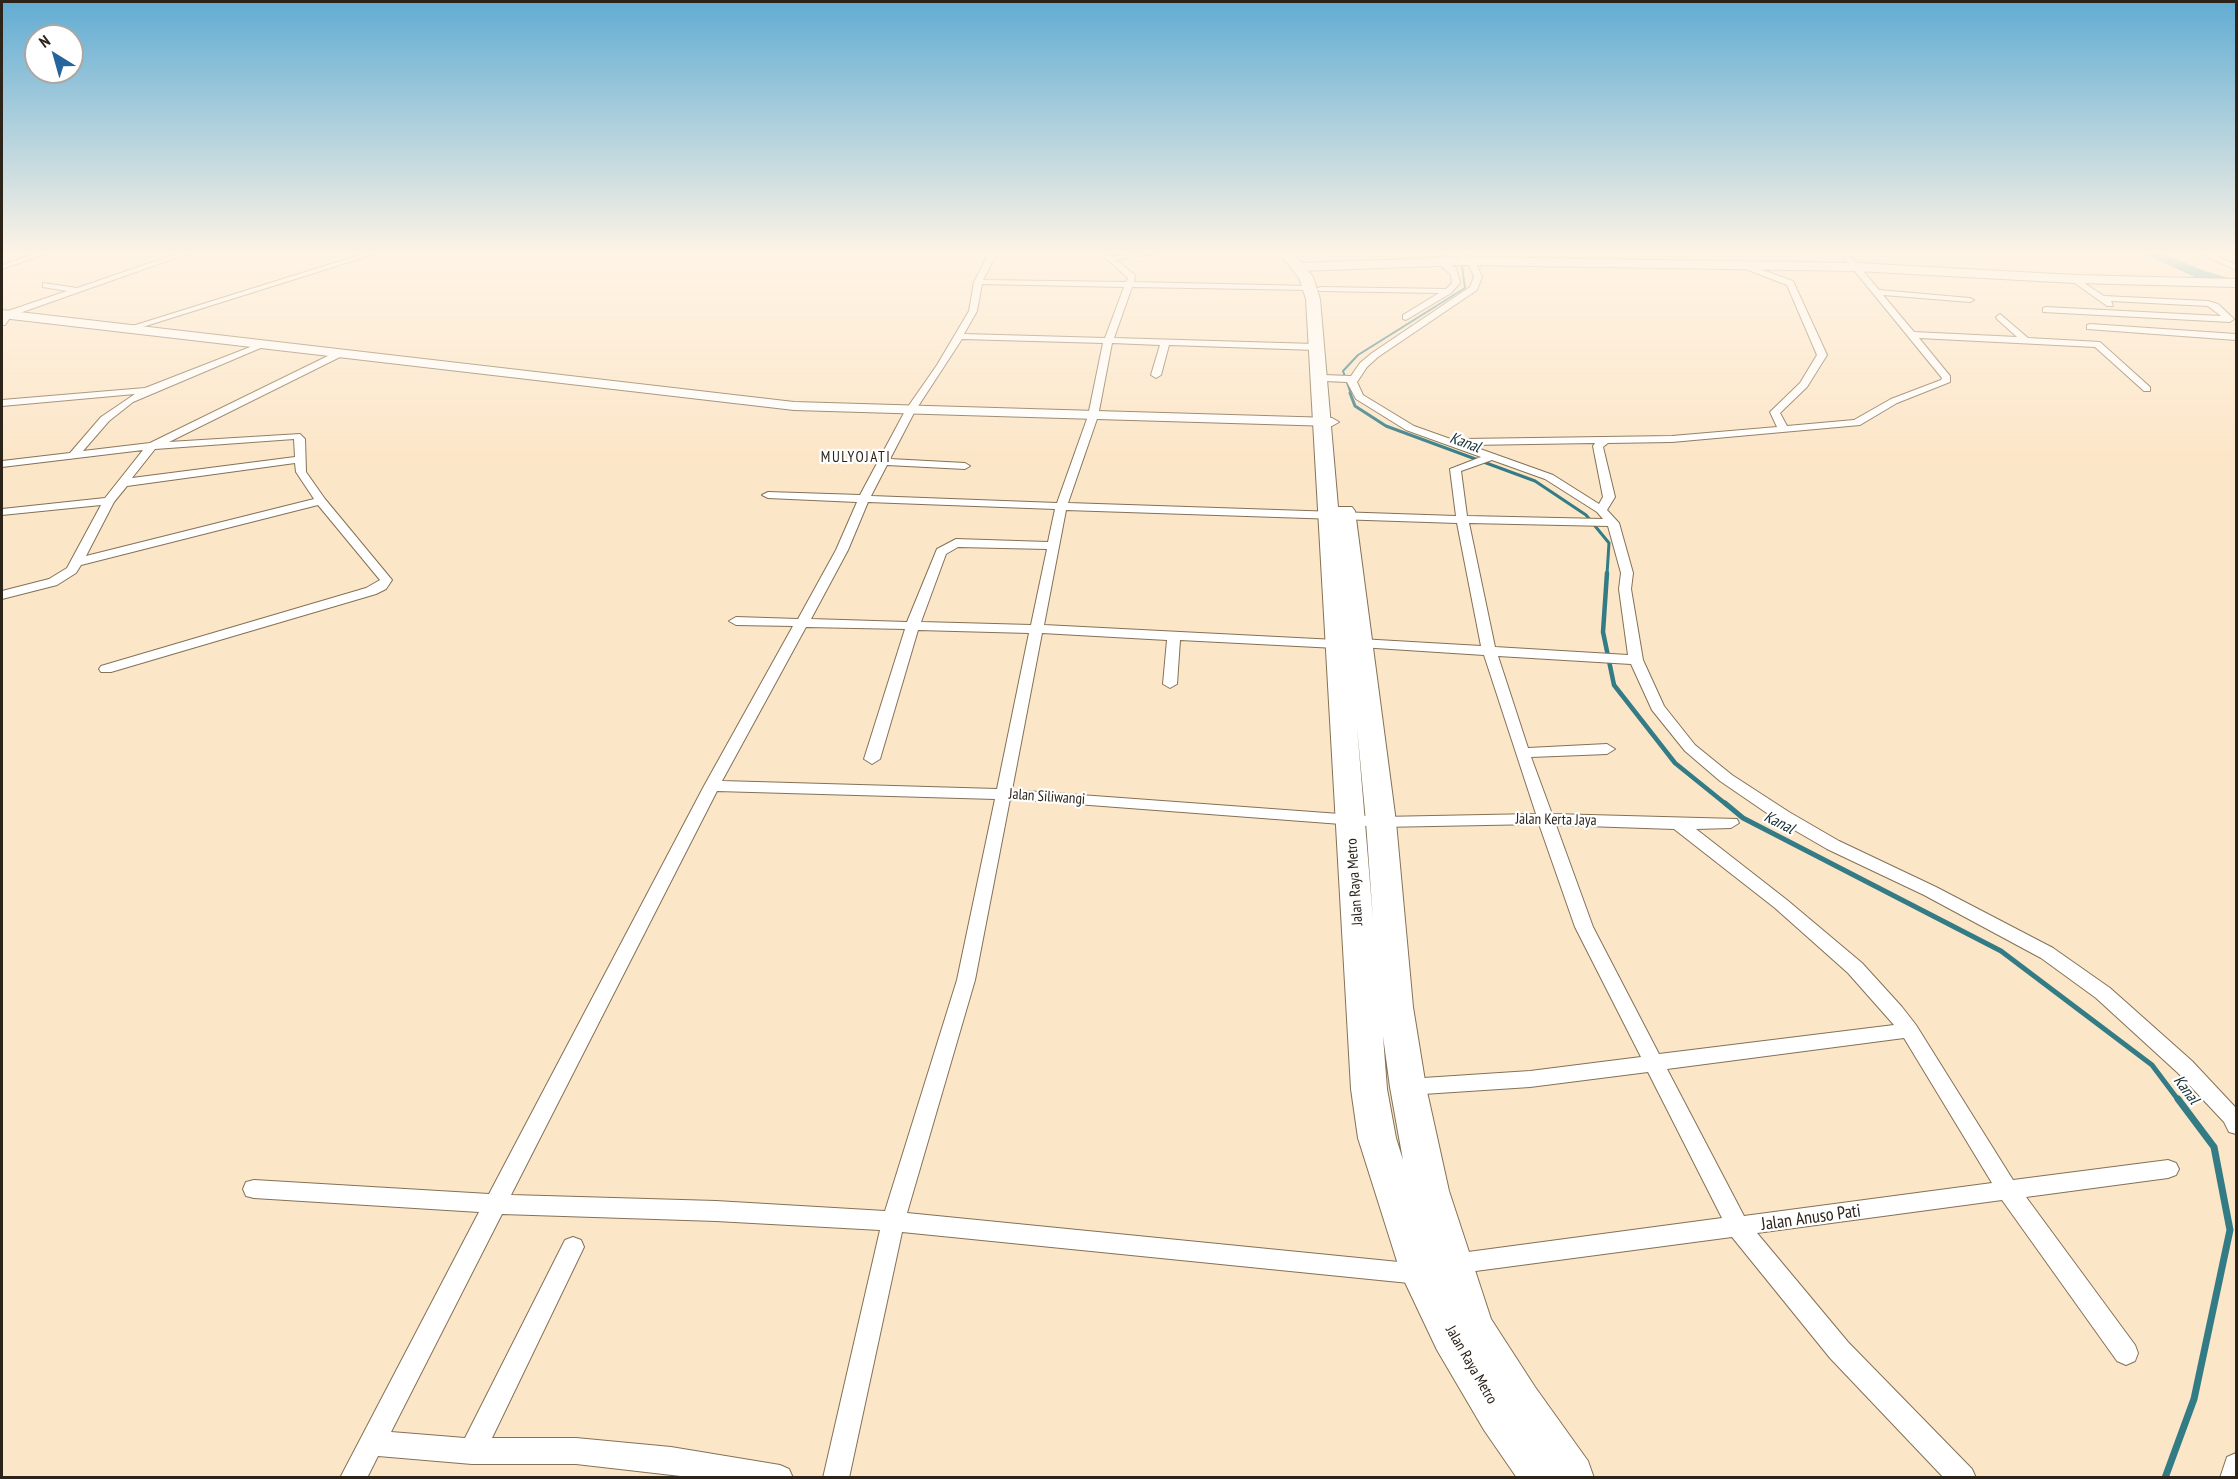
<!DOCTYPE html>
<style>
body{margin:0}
#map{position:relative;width:2238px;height:1479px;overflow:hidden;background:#fce6c8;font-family:"PT Sans Narrow",sans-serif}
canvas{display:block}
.frame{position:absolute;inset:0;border:3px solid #2c2419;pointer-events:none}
.north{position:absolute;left:24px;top:24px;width:60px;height:60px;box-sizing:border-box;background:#fff;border:2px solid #aba7a3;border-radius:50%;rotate:323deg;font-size:16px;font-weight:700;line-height:24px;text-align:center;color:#2c2419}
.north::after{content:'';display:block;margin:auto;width:21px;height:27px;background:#26659b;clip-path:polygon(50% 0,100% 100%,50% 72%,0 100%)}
</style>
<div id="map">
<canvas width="2238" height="1479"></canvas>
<div class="frame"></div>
<div class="north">N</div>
</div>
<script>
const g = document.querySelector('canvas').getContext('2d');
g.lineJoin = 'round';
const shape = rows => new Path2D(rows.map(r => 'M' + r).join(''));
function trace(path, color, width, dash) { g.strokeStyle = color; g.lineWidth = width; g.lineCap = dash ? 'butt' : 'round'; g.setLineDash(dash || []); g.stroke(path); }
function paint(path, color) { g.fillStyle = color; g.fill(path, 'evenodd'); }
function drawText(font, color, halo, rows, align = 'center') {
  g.font = font + ' "PT Sans Narrow",sans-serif'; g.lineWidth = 4.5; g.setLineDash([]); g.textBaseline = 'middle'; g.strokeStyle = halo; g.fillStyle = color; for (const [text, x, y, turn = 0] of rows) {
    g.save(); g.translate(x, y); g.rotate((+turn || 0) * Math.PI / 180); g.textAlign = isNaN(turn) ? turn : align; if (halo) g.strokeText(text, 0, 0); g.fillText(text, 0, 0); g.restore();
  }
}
trace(shape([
 [1351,394,1343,371,1358,355,1465,288,1462,266,1443,253]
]), '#337c86', 2);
trace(shape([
 [1350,393,1355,406,1386,426,1535,481,1586,515,1609,543,1607,574]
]), '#337c86', 3);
trace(shape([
 [1607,573,1603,632,1614,685,1675,763,1727,805]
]), '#337c86', 4.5);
trace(shape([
 [1725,803,1743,818,2001,951,2152,1065,2179,1101]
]), '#337c86', 5);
trace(shape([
 [2165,1478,2194,1399,2230,1230,2214,1147,2178,1099]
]), '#337c86', 7);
paint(shape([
 [2142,253,2161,253,2205,271,2236,280,2236,288,2195,277,2142,253]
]), '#36a1b4');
const street = shape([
 [37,253,48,253,2,269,2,265,37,253],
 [179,253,190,253,11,316,5,325,2,325,2,317,5,312,67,291,43,287,43,283,77,288,179,253],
 [366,253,378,253,133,330,126,328,366,253],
 [989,253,997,253,983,280,1126,282,1128,278,1100,253,1112,256,1159,253,1116,260,1135,275,1134,282,1311,286,1315,288,1311,290,1132,287,1114,338,1315,344,1320,347,1315,350,1169,345,1161,375,1156,378,1151,375,1160,345,1112,343,1098,416,1068,503,1456,516,1450,469,1481,457,1406,430,1356,399,1347,382,1324,381,1319,378,1324,375,1351,376,1360,363,1372,353,1470,287,1474,277,1468,262,1453,253,1462,253,1475,261,1482,277,1477,290,1378,357,1367,367,1357,382,1363,395,1414,426,1459,442,1464,439,1672,436,1777,427,1770,412,1800,383,1817,355,1787,285,1743,268,1743,264,1746,264,1793,281,1827,355,1807,387,1780,413,1787,426,1854,420,1891,399,1941,380,1942,378,1840,253,1848,253,1879,290,1970,298,1974,300,1970,302,1883,295,1914,332,2017,337,1997,319,1996,317,2000,314,2028,338,2100,342,2150,387,2150,391,2144,391,2095,347,1919,338,1950,376,1950,382,1897,403,1860,425,1672,442,1608,443,1603,447,1615,497,1607,510,1619,523,1633,573,1631,589,1643,660,1664,706,1695,745,1732,775,1789,812,1839,841,1936,887,2053,948,2110,988,2192,1061,2236,1108,2236,1134,2229,1132,2224,1122,2178,1073,2096,998,2041,958,1924,895,1827,849,1777,820,1720,781,1685,751,1652,710,1631,664,1498,656,1528,748,1607,744,1615,749,1607,754,1531,757,1552,814,1737,819,1739,823,1731,828,1696,829,1787,900,1862,963,1902,1007,1916,1025,2013,1180,2168,1160,2176,1163,2179,1169,2176,1175,2168,1178,2026,1197,2135,1345,2138,1353,2135,1361,2126,1365,2117,1361,2002,1200,1757,1233,1848,1342,1972,1469,1976,1478,1944,1478,1830,1358,1732,1237,1453,1274,1445,1271,1442,1264,1445,1257,1453,1254,1722,1218,1648,1072,1530,1087,1408,1095,1401,1093,1398,1087,1401,1081,1408,1079,1530,1071,1641,1057,1575,927,1539,824,1381,827,1010,799,975,980,907,1213,1419,1264,1427,1267,1431,1274,1427,1281,1419,1284,902,1232,849,1478,823,1478,880,1230,716,1221,502,1214,391,1432,465,1438,565,1240,573,1237,581,1240,584,1247,492,1438,576,1438,671,1447,780,1465,789,1469,793,1478,698,1478,576,1464,472,1464,378,1456,367,1478,340,1478,479,1212,254,1198,246,1196,243,1189,246,1182,254,1180,489,1194,704,786,793,626,736,625,729,621,736,617,798,619,836,550,857,502,768,498,762,495,768,492,860,495,905,411,937,365,969,311,974,282,989,253],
 [982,284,1124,287,1105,338,964,334,977,311,982,284],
 [962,339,1103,343,1088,416,1057,503,871,496,887,465,965,469,970,466,965,463,890,459,915,411,962,339],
 [1595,443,1593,446,1603,497,1599,504,1553,475,1469,445,1595,443],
 [1492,460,1545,479,1597,512,1603,519,1467,516,1461,471,1492,460],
 [868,502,1055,509,1048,542,956,539,937,549,907,622,811,619,848,550,868,502],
 [1066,510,1457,523,1481,646,1360,639,1353,643,1360,647,1484,655,1536,814,1381,817,1012,790,1042,633,1167,640,1163,684,1170,688,1177,684,1180,640,1336,648,1343,644,1336,640,1044,625,1066,510],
 [1469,523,1608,526,1621,573,1619,589,1628,655,1495,647,1469,523],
 [958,547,1047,549,1031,625,921,622,946,554,958,547],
 [806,627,905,629,864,759,872,764,880,759,918,630,1029,633,997,789,722,781,806,627],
 [717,791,995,799,957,980,885,1211,716,1201,511,1195,717,791],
 [1556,825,1674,829,1775,908,1848,973,1894,1025,1659,1054,1593,927,1556,825],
 [1904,1038,1992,1183,1744,1216,1667,1069,1904,1038],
 [2200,253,2210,253,2236,265,2236,270,2200,253],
 [1441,260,1456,268,1460,283,1451,293,1406,320,1403,319,1403,315,1439,293,1320,291,1316,289,1320,287,1446,289,1452,283,1451,275,1437,262,1441,260],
 [2075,277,2104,296,2208,301,2218,304,2234,319,2230,322,2043,312,2043,308,2046,307,2221,316,2208,306,2111,301,2113,306,2107,306,2072,281,2071,279,2075,277],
 [2090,324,2236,334,2236,340,2087,329,2087,325,2090,324],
 [263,342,270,344,133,402,109,421,83,451,150,443,338,351,344,351,344,355,169,442,300,434,305,439,306,472,325,499,392,580,386,589,376,594,111,672,101,672,99,669,101,666,366,588,380,580,318,505,81,565,76,573,57,585,2,599,2,591,49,579,67,568,101,505,2,515,2,509,105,498,143,450,2,467,2,461,70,453,101,417,135,394,2,406,2,400,145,388,263,342],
 [294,439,295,457,132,478,155,449,294,439],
 [295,463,296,472,314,499,86,556,114,502,127,486,295,463],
 [2236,1453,2236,1478,2220,1478,2227,1457,2236,1453]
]);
const secondary = shape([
 [2,310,794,402,1332,418,1339,422,1332,426,794,410,2,318,2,310]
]);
const primary = shape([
 [1465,257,1857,263,2075,275,2236,279,2236,287,2075,283,1857,271,1465,265,1300,271,1294,267,1300,263,1465,257]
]);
const highway = shape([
 [1279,253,1293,253,1313,277,1320,299,1338,507,1352,507,1355,511,1396,822,1413,1007,1426,1087,1449,1191,1491,1319,1535,1387,1588,1461,1594,1478,1517,1478,1484,1430,1437,1350,1401,1274,1358,1138,1351,1089,1306,299,1299,278,1279,253],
 [1357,727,1366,822,1373,919,1357,727],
 [1383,1036,1390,1087,1403,1160,1396,1138,1387,1089,1383,1036]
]);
trace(street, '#847156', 2);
trace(secondary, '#847156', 2);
trace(primary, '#847156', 2);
trace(highway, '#847156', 2);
paint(street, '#fff');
paint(secondary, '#fff');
paint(primary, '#fff');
paint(highway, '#fff');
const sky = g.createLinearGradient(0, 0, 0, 460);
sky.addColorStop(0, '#61acd3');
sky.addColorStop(0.55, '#fef4e6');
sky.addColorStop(1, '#fef4e600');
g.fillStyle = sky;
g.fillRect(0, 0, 2238, 460);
g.letterSpacing = '1.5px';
drawText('15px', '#2c2419', '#fff', [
 ["MULYOJATI",856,458]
]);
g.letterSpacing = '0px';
drawText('15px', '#2c2419', '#fff', [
 ["Jalan Siliwangi",1047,797,4],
 ["Jalan Kerta Jaya",1556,820,1],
 ["Jalan Raya Metro",1355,882,-94],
 ["Jalan Raya Metro",1471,1365,60]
]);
drawText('italic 16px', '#172f33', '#fff', [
 ["Kanal",1465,443,20],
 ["Kanal",1779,823,27],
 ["Kanal",2186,1090,53]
]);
drawText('18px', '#2c2419', '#fff', [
 ["Jalan Anuso Pati",1811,1218,-8]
]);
</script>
